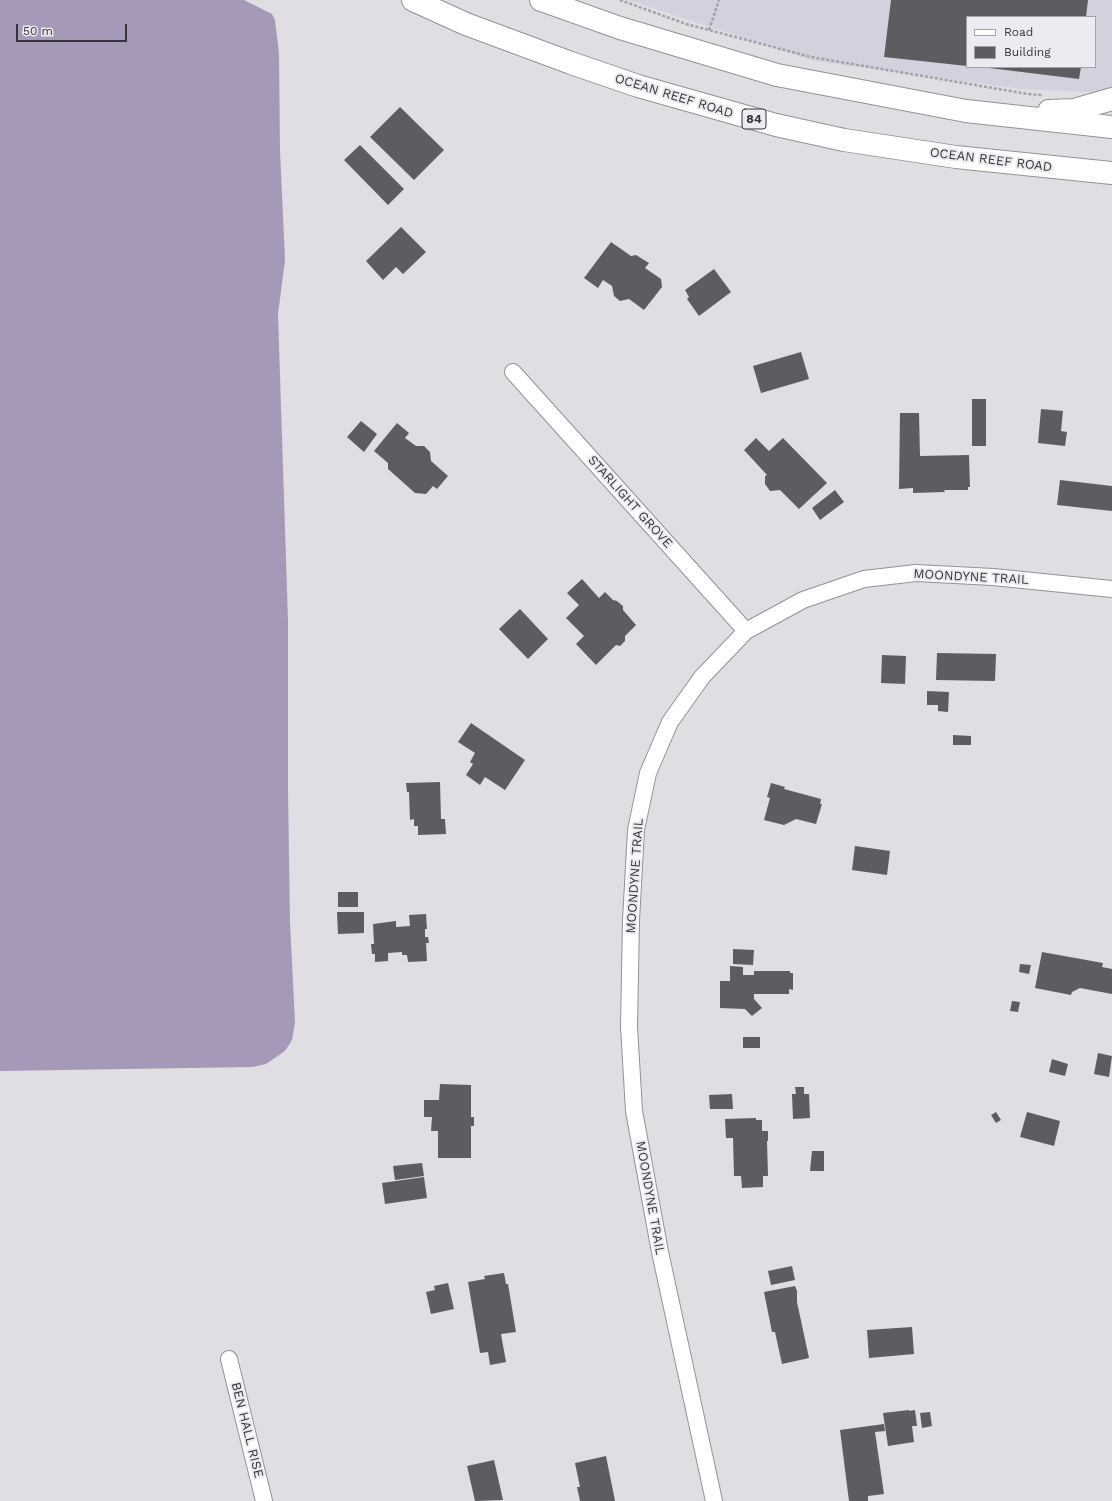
<!DOCTYPE html>
<style>
body{margin:0}
#map{position:relative;width:1112px;height:1501px;overflow:hidden;background:#e0dde3;font-family:"Work Sans",sans-serif}
canvas{display:block}
.legend{position:absolute;left:966px;top:16px;width:130px;height:52px;box-sizing:border-box;background:#edeaf1;border:1px solid #a3a1a6;margin:0;padding:5px 7px;list-style:none;font-size:12px;color:#353436}
.legend li{display:flex;align-items:center;gap:8px;height:20px}
.legend b{width:20px;border:1px solid #a3a1a6}
.scale{position:absolute;left:16px;top:24px;width:111px;height:18px;box-sizing:border-box;border:2px solid #353436;border-top:0;padding-left:5px;font-size:12px;line-height:14px;white-space:nowrap;color:#353436;-webkit-text-stroke:3px #edeaf1;paint-order:stroke}
</style>
<div id="map">
<canvas width="1112" height="1501"></canvas>
<ul class="legend">
<li><b style="height:5px;background:#fff"></b>Road</li>
<li><b style="height:11px;background:#5e5b61"></b>Building</li>
</ul>
<div class="scale">50 m</div>
</div>
<script>
const g = document.querySelector('canvas').getContext('2d');
g.lineJoin = 'round';
function paint(path, color) { g.fillStyle = color; g.fill(path, 'evenodd'); }
const shape = rows => new Path2D(rows.map(r => 'M' + r).join(''));
function trace(path, color, width, dash) { g.strokeStyle = color; g.lineWidth = width; g.lineCap = dash ? 'butt' : 'round'; g.setLineDash(dash || []); g.stroke(path); }
function drawText(font, color, halo, rows, align = 'center') {
  g.font = font + ' "Work Sans",sans-serif'; g.lineWidth = 4; g.setLineDash([]); g.textBaseline = 'middle'; g.strokeStyle = halo; g.fillStyle = color; for (const [text, x, y, turn = 0] of rows) {
    g.save(); g.translate(x, y); g.rotate((+turn || 0) * Math.PI / 180); g.textAlign = isNaN(turn) ? turn : align; if (halo) g.strokeText(text, 0, 0); g.fillText(text, 0, 0); g.restore();
  }
}
paint(shape([
 [628,0,1112,0,1112,93,1022,89,814,61],
 [967,17,1095,17,1095,67,967,67]
]), '#d5d0dd');
paint(shape([
 [0,0,244,0,272,14,275,20,279,54,280,151,285,260,278,314,288,621,288,790,290,923,295,1022,292,1040,285,1051,266,1064,252,1067,0,1071]
]), '#a698b7');
paint(shape([
 [891,0,1088,0,1086,17,967,17,967,66,884,57],
 [981,67,1081,67,1079,79],
 [400,107,444,150,414,180,370,137],
 [360,145,404,189,388,205,344,160],
 [401,227,426,252,403,274,396,267,383,280,366,261],
 [611,242,631,256,636,255,649,263,645,268,661,279,662,287,644,310,629,299,620,301,614,296,612,286,603,280,598,288,584,278],
 [714,269,731,292,699,316,687,299,689,297,685,290],
 [801,352,809,379,761,393,753,366],
 [972,399,986,399,986,446,972,446],
 [1041,409,1063,411,1061,431,1067,432,1065,446,1038,443],
 [900,413,919,413,920,456,969,455,970,487,968,487,968,490,944,490,945,492,913,493,913,488,899,489],
 [361,421,377,434,364,452,347,437],
 [397,423,409,433,405,438,416,446,424,446,430,452,431,461,448,476,437,489,433,486,426,494,415,493,388,469,388,463,374,451],
 [756,438,769,451,783,438,827,483,799,509,780,490,770,491,765,484,765,476,767,475,744,450],
 [1060,480,1112,486,1112,511,1057,505],
 [835,490,844,502,820,520,812,508],
 [582,579,599,598,605,592,613,600,617,601,623,606,623,610,636,625,625,636,625,641,620,646,616,645,596,665,576,644,584,636,566,618,579,605,567,593],
 [520,609,548,639,528,659,499,629],
 [937,653,996,654,995,681,936,680],
 [882,655,906,656,905,684,881,683],
 [927,691,949,692,948,712,938,711,938,705,927,705],
 [471,723,525,760,505,790,485,777,480,785,466,775,473,764,470,762,475,753,458,742],
 [953,735,971,736,971,745,953,745],
 [440,782,441,819,445,819,446,834,418,835,418,826,414,826,414,819,410,820,409,792,407,792,406,783],
 [771,783,785,787,784,789,821,799,820,804,822,804,816,824,796,819,784,825,764,820,770,798,767,797],
 [855,846,890,851,887,875,852,870],
 [338,892,358,892,358,907,338,907],
 [337,912,364,912,364,933,338,934],
 [426,914,427,929,425,929,425,937,428,937,429,943,426,943,427,961,408,962,407,955,402,955,402,952,388,953,388,961,375,962,375,954,372,954,371,944,374,944,373,924,396,921,396,927,410,926,409,915],
 [733,949,754,950,753,965,733,964],
 [1042,952,1103,963,1102,967,1112,969,1112,994,1080,988,1072,992,1071,995,1035,988],
 [1020,964,1031,965,1029,974,1019,972],
 [730,966,743,967,743,975,754,975,754,971,790,971,790,973,793,973,793,990,789,989,789,994,754,994,754,999,762,1008,752,1016,745,1009,720,1008,720,981,730,981],
 [1012,1001,1020,1002,1018,1012,1010,1011],
 [743,1037,760,1037,760,1048,743,1048],
 [1098,1053,1112,1056,1109,1077,1094,1074],
 [1052,1059,1068,1064,1065,1076,1049,1072],
 [440,1084,471,1085,471,1117,474,1117,474,1126,471,1126,471,1158,438,1158,438,1131,431,1131,432,1117,424,1117,424,1100,439,1100],
 [795,1087,804,1087,804,1094,809,1094,810,1118,793,1119,792,1094,796,1094],
 [732,1094,733,1109,710,1109,709,1095],
 [996,1112,1001,1120,996,1123,991,1115],
 [1027,1112,1060,1121,1054,1146,1020,1137],
 [756,1118,756,1120,762,1120,762,1131,768,1131,768,1141,767,1141,768,1176,763,1176,763,1187,742,1188,741,1176,734,1176,733,1138,726,1138,725,1119],
 [812,1151,824,1151,824,1171,810,1171],
 [422,1163,424,1176,395,1180,393,1166],
 [424,1177,427,1198,385,1204,382,1183],
 [792,1266,795,1280,771,1285,768,1271],
 [504,1273,506,1284,508,1284,516,1332,501,1334,506,1362,490,1365,488,1352,480,1353,468,1282,485,1279,484,1276],
 [448,1283,454,1309,431,1314,426,1292,435,1290,434,1286],
 [795,1286,797,1291,797,1302,809,1358,782,1364,775,1332,772,1332,764,1292],
 [912,1327,914,1354,869,1358,867,1330],
 [909,1410,909,1411,915,1410,917,1426,912,1426,914,1442,888,1446,883,1413],
 [930,1412,932,1426,922,1428,920,1413],
 [884,1424,885,1431,875,1432,884,1494,868,1496,868,1501,849,1501,840,1430],
 [606,1456,615,1501,580,1501,577,1487,580,1487,575,1463],
 [494,1460,503,1500,475,1501,467,1466]
]), '#5e5b61');
const minor = shape([
 [513,372,746,631],
 [229,1359,264,1501],
 [714,1501,660,1252,634,1111,629,1027,631,920,636,830,648,773,670,722,702,677,746,631,803,600,864,579,916,573,993,577,1112,589]
]);
const primary = shape([
 [413,0,466,24,571,63,638,86,776,125,844,140,956,157,1112,173],
 [541,0,620,28,777,75,966,111,1112,127],
 [1049,111,1074,110,1112,99]
]);
trace(minor, '#949197', 18);
trace(primary, '#949197', 24);
trace(shape([
 [620,0,686,24,811,57,1028,94,1042,95],
 [709,30,719,0]
]), '#a3a1a6', 2.5, [3, 2]);
trace(minor, '#fff', 16);
trace(primary, '#fff', 22);
for (const [x, y, w] of [
 [754,119,24]
]) { const box = new Path2D(); box.roundRect(x - w / 2, y - 10, w, 20, 3); g.fillStyle = '#edeaf1'; g.fill(box); trace(box, '#353436', 1); }
drawText('bold 12px', '#353436', null, [
 ["84",754,119]
]);
drawText('13px', '#353436', '#edeaf1', [
 ["OCEAN REEF ROAD",674,96,17],
 ["OCEAN REEF ROAD",991,160,7],
 ["STARLIGHT GROVE",630,502,48],
 ["MOONDYNE TRAIL",971,577,3],
 ["MOONDYNE TRAIL",635,876,-86],
 ["MOONDYNE TRAIL",650,1198,80],
 ["BEN HALL RISE",247,1430,76]
]);
</script>
